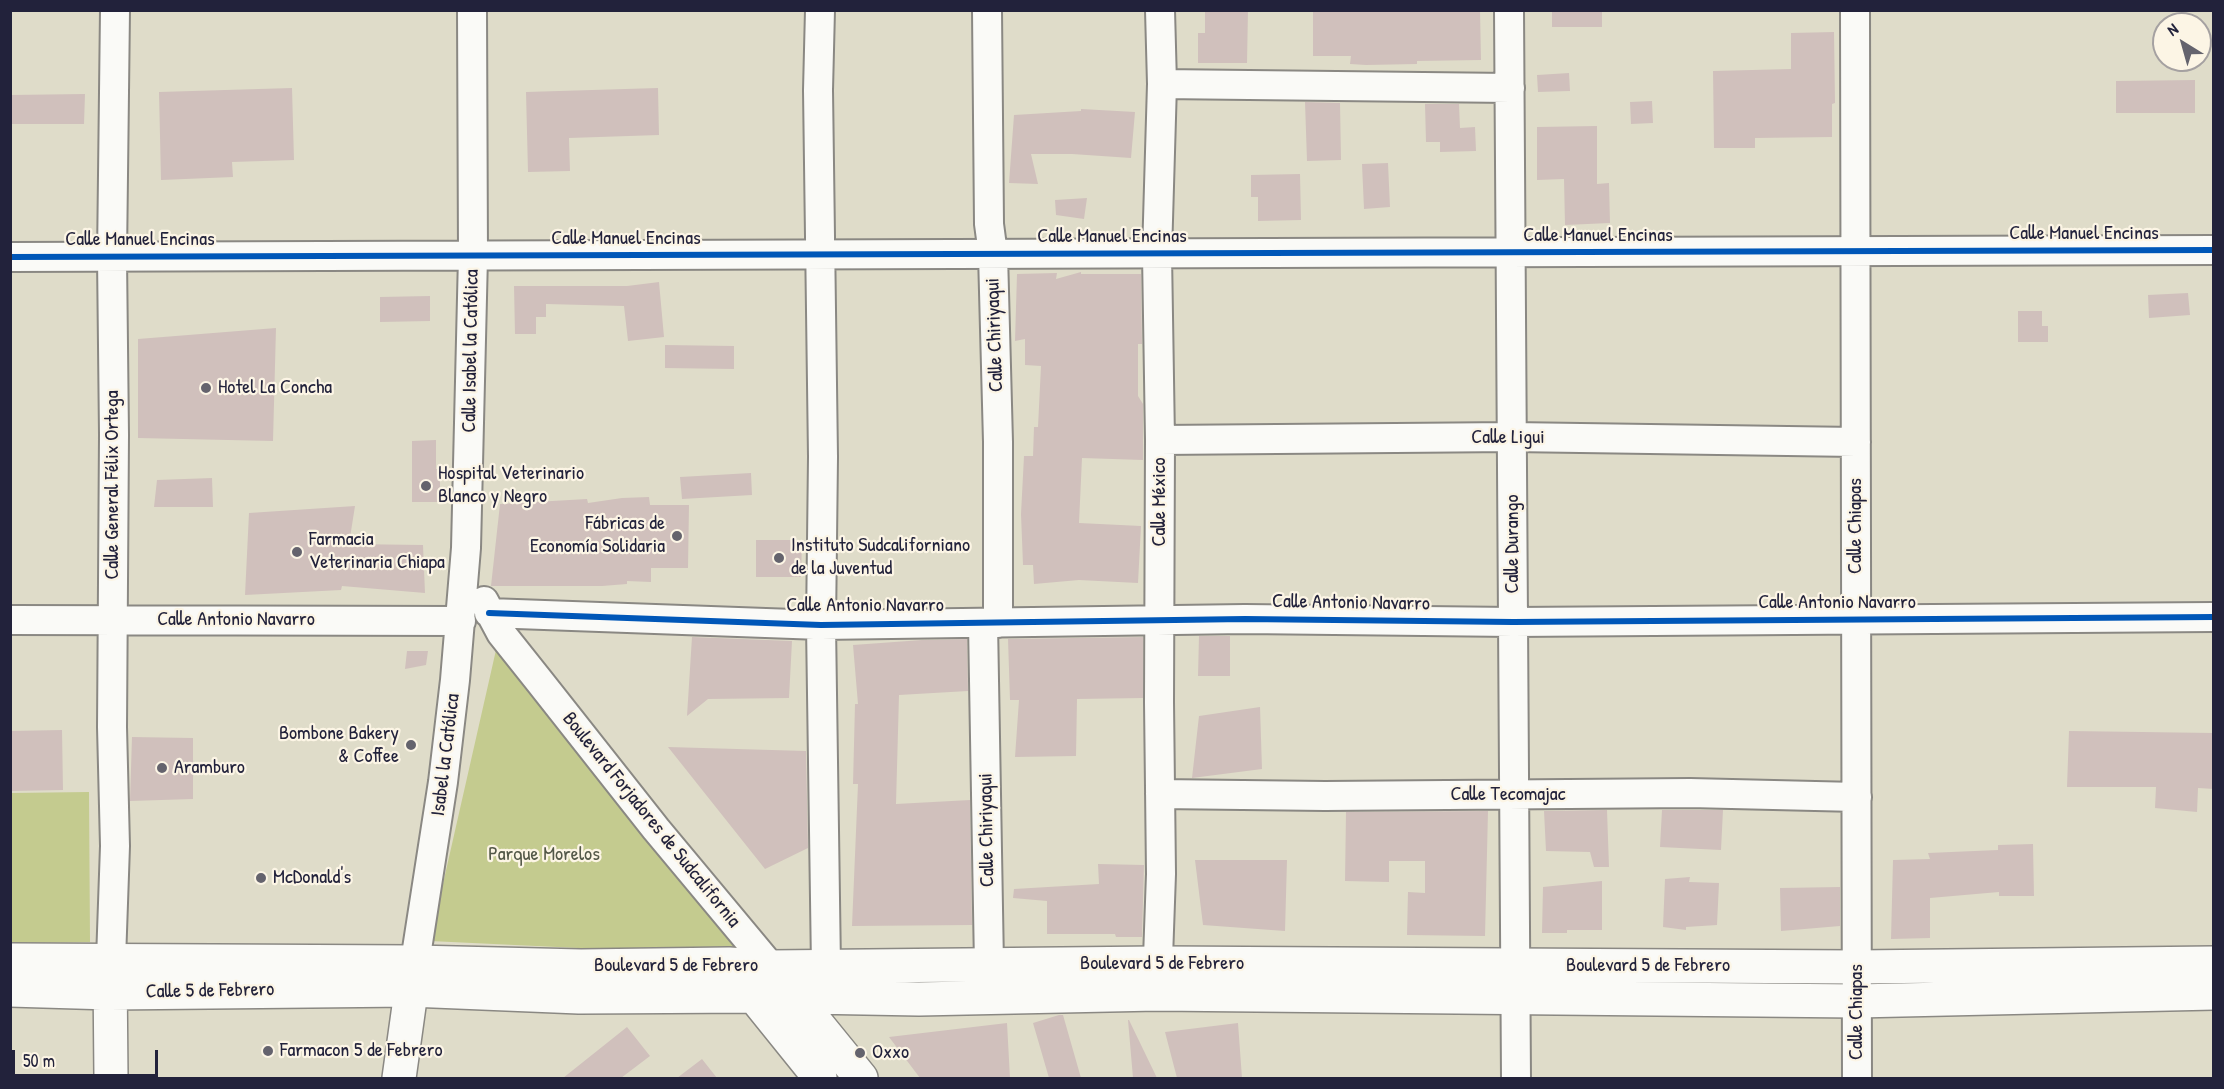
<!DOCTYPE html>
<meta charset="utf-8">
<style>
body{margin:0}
#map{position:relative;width:2224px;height:1089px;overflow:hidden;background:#dfdcc9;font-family:"Patrick Hand",sans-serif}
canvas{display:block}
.frame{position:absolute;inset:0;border:12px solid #22223b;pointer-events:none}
.north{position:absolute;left:2152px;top:12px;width:60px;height:60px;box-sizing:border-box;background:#fcf5e5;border:2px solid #a5a1a1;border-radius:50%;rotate:323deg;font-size:16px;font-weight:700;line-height:24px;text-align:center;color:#22223b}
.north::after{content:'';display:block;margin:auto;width:21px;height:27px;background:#64636d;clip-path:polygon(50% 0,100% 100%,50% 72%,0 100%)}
.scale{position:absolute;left:12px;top:1050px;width:146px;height:27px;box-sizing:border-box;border:3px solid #22223b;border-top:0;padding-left:8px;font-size:18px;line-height:21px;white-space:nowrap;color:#22223b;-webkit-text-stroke:4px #fcf5e5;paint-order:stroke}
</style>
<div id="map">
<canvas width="2224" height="1089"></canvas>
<div class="frame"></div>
<div class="north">N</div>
<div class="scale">50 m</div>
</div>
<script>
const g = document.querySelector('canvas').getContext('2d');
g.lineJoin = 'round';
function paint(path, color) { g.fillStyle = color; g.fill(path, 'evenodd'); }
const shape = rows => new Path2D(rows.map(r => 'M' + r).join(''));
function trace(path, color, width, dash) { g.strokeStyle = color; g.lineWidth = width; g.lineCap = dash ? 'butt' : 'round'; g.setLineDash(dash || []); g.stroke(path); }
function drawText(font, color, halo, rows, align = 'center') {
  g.font = font + ' "Patrick Hand",sans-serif'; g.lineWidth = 4.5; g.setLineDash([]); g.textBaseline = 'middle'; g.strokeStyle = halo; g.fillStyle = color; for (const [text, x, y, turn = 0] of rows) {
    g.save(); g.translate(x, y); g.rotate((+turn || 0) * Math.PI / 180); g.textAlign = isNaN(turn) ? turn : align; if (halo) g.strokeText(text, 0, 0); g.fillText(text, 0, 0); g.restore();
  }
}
paint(shape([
 [496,650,613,795,748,956,430,941],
 [89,792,90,942,11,943,11,793]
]), '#c4cb8f');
paint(shape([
 [1205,10,1248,10,1247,63,1198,63,1198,33,1205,33],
 [1313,10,1480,10,1481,60,1417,61,1417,64,1366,65,1350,64,1351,56,1313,56],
 [1552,10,1602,10,1602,27,1552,27],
 [1834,32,1835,103,1832,104,1832,137,1755,138,1755,148,1714,148,1713,71,1791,69,1791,33],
 [1569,73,1570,91,1538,92,1537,75],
 [2195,80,2195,113,2116,113,2116,81],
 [292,88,294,160,232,162,233,177,161,180,159,92],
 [658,88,659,135,569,138,570,171,528,172,526,92],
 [85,94,84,124,10,124,10,95],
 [1652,101,1653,123,1631,124,1630,102],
 [1305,102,1340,103,1341,160,1307,161],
 [1425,104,1459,104,1460,128,1475,127,1476,151,1440,152,1440,142,1426,142],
 [1081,109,1135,112,1131,158,1072,154,1031,154,1038,184,1009,183,1014,115,1081,111],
 [1597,126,1597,184,1609,183,1610,223,1565,225,1564,179,1537,180,1537,127],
 [1388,163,1390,207,1364,209,1362,164],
 [1300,174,1301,220,1258,221,1258,197,1251,197,1251,175],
 [1087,198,1084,219,1056,215,1055,200],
 [1081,272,1081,274,1141,274,1142,344,1138,344,1138,396,1143,404,1143,460,1082,458,1079,523,1141,526,1138,583,1079,580,1034,584,1033,565,1023,565,1021,514,1024,456,1033,456,1034,427,1038,427,1041,366,1025,365,1025,339,1015,341,1017,274,1057,273,1056,279],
 [659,282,664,337,628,341,624,306,546,304,546,317,536,317,536,334,515,334,514,286,627,286],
 [2188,293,2190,315,2149,318,2148,295],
 [430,296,430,321,380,322,380,297],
 [2018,311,2042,311,2042,326,2048,326,2048,342,2018,342],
 [276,328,273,441,138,438,138,339],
 [665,345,734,346,734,369,665,368],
 [436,440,436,469,440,469,440,502,412,502,412,441],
 [751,473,752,495,682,499,680,477],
 [212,478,213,507,154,507,157,480],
 [649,497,650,505,689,505,688,568,651,568,651,582,627,581,627,584,602,586,491,586,500,504,587,499,588,503,622,498],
 [355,506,349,544,423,545,425,593,342,586,341,590,245,595,249,513],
 [756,540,802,540,801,577,756,577],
 [1199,636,1230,636,1230,676,1198,676],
 [692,637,792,641,789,698,708,699,687,716],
 [1143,637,1143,698,1077,699,1076,756,1015,757,1019,700,1010,700,1008,639],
 [967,639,968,691,899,695,896,804,970,800,972,925,852,926,858,784,853,784,855,704,858,704,853,645,922,640],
 [407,651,428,651,426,665,405,669],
 [1260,707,1262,769,1192,778,1199,716],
 [62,730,63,790,10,791,10,731],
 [2069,731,2214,733,2214,789,2198,788,2197,812,2155,808,2156,787,2067,787],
 [132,737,193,738,193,799,130,801],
 [668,747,806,751,808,848,765,869],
 [1607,810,1609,867,1594,867,1590,852,1546,851,1544,811],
 [1662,810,1723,810,1721,850,1660,847],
 [1488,811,1485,936,1407,935,1408,892,1425,893,1425,861,1389,861,1389,882,1345,881,1346,812],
 [2033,844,2034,896,1999,896,1999,892,1930,898,1930,938,1891,939,1893,860,1930,859,1928,853,1998,850,1998,845],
 [1195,860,1287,860,1285,931,1203,925],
 [1098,864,1144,865,1142,937,1116,937,1115,934,1047,934,1047,901,1013,898,1014,889,1099,884],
 [1690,877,1689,882,1719,883,1717,925,1686,927,1686,930,1663,927,1665,879],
 [1602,881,1602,930,1567,930,1567,933,1542,933,1543,887],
 [1840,887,1840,926,1781,931,1780,888],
 [1059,1015,1063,1015,1081,1078,1049,1078,1033,1023],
 [1128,1020,1129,1020,1157,1078,1133,1078],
 [1007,1023,1010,1078,920,1078,889,1037],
 [1238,1023,1242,1078,1177,1078,1165,1032],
 [627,1027,650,1056,621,1078,563,1078],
 [702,1059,717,1078,677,1078]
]), '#d0c0bc');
const minor = shape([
 [820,10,818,90,823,457,821,625,826,967],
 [987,10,989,224,993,254,998,442,998,623],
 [1509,10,1516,1078],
 [1855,10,1857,1078],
 [1162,84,1510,88],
 [10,257,2214,250],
 [1160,440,1512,437,1856,442],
 [484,601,501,633,540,682,656,829,771,967],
 [489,613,821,625,1245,619,1513,622,2214,617],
 [10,620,461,621],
 [983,623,989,965],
 [1160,794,1325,796,1690,793,1857,797],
 [111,960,115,846,112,727,114,435,112,257,115,10],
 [415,962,443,782,455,680,466,548,473,256,472,10],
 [1157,986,1161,874,1159,702,1160,440,1157,254,1162,84,1160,10]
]);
const major = shape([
 [10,960,415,962,581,966,729,964,771,967,1158,963,1857,967,2214,963],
 [110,971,111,1078],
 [745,985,820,1078],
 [787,987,861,1078],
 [10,990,110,993,410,990,579,997,755,996,919,999,1157,994,1857,1001,2214,993],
 [399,1078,414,970]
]);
trace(minor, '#8a8883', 32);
trace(major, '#8a8883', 36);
trace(minor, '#fafaf7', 28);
trace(major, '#fafaf7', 33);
trace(shape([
 [10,257,2214,250],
 [489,613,821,625,1245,619,1513,622,2214,617]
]), '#0057b8', 6);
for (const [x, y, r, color] of [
 [206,388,6,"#64636d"],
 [426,486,6,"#64636d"],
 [677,536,6,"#64636d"],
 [297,552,6,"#64636d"],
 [779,558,6,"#64636d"],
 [411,745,6,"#64636d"],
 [162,768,6,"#64636d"],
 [261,878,6,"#64636d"],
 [268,1051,6,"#64636d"],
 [860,1053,6,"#64636d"]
]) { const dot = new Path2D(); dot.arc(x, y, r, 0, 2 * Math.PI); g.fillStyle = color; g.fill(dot); trace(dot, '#fcf5e5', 2); }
drawText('20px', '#22223b', '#fcf5e5', [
 ["Calle Manuel Encinas",2084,234],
 ["Calle Manuel Encinas",1598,236],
 ["Calle Manuel Encinas",1112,237],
 ["Calle Manuel Encinas",626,239],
 ["Calle Manuel Encinas",140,240],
 ["Calle Chiriyaqui",995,335,-92],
 ["Calle Isabel la Católica",471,351,-89],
 ["Calle Ligui",1508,438],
 ["Calle General Félix Ortega",113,485,-90],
 ["Calle México",1160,502,-90],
 ["Calle Chiapas",1856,526,-90],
 ["Calle Durango",1513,544,-90],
 ["Calle Antonio Navarro",1351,603,1],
 ["Calle Antonio Navarro",1837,603],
 ["Calle Antonio Navarro",865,606],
 ["Calle Antonio Navarro",236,620],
 ["Isabel la Católica",446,755,-83],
 ["Calle Tecomajac",1508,795],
 ["Boulevard Forjadores de Sudcalifornia",651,820,51],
 ["Calle Chiriyaqui",987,830,-91],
 ["Boulevard 5 de Febrero",1162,964],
 ["Boulevard 5 de Febrero",676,966],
 ["Boulevard 5 de Febrero",1648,966],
 ["Calle 5 de Febrero",210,991,-1],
 ["Calle Chiapas",1857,1012,-90]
]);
drawText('20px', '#22223b', '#fcf5e5', [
 ["Hotel La Concha",218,388],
 ["Hospital Veterinario",438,474],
 ["Blanco y Negro",438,497],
 ["Fábricas de",665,524,"right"],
 ["Economía Solidaria",665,547,"right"],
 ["Farmacia",309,540],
 ["Veterinaria Chiapa",309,563],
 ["Instituto Sudcaliforniano",791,546],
 ["de la Juventud",791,569],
 ["Bombone Bakery",399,734,"right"],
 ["& Coffee",399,757,"right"],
 ["Aramburo",174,768],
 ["McDonald's",273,878],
 ["Farmacon 5 de Febrero",280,1051],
 ["Oxxo",872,1053]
], 'left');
drawText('20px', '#535848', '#fcf5e5', [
 ["Parque Morelos",544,855]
]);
</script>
